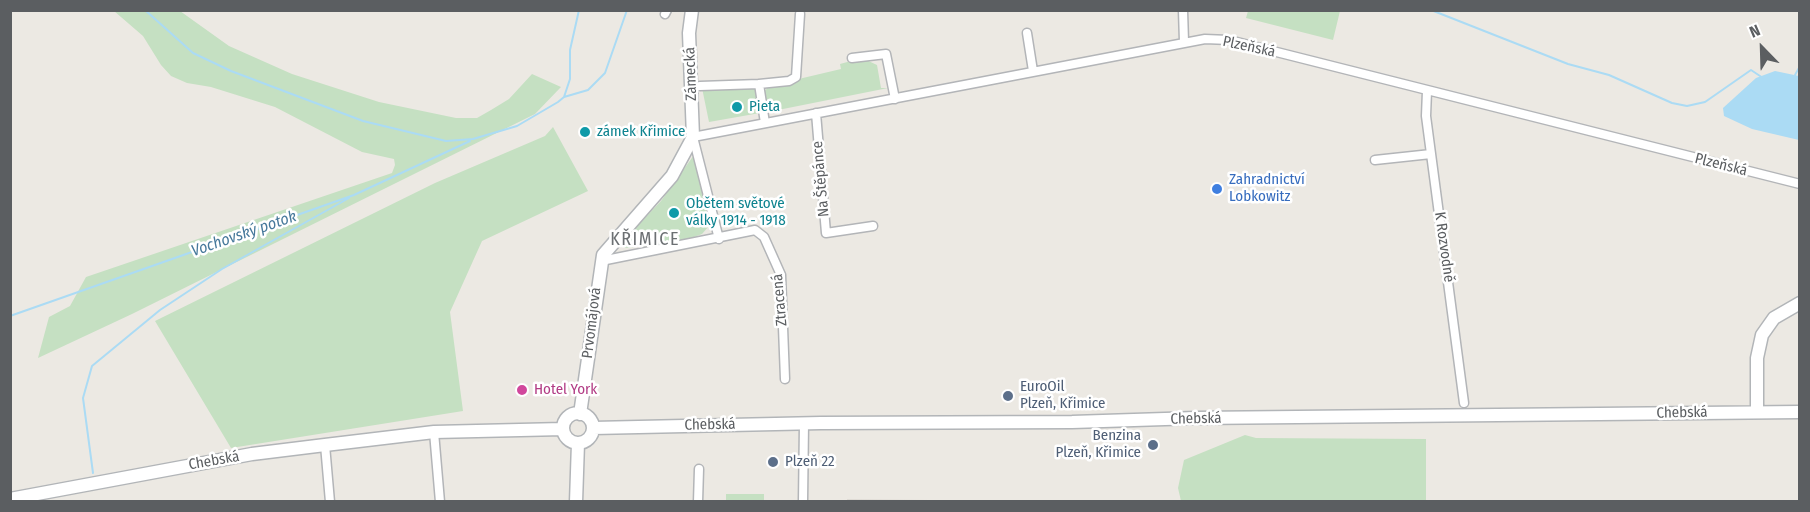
<!DOCTYPE html>
<meta charset="utf-8">
<style>
body{margin:0}
#map{position:relative;width:1810px;height:512px;overflow:hidden;background:#ece9e3;font-family:"Fira Sans Condensed",sans-serif}
canvas{display:block}
.frame{position:absolute;inset:0;border:12px solid #5b5e61;pointer-events:none}
.north{position:absolute;left:1732px;top:18px;width:60px;height:60px;-webkit-text-stroke:4px #fff;paint-order:stroke;rotate:337deg;font-size:16px;font-weight:700;line-height:24px;text-align:center;color:#5b5e61}
.north::after{content:'';display:block;margin:auto;width:21px;height:27px;background:#5b5e61;clip-path:polygon(50% 0,100% 100%,50% 72%,0 100%)}
</style>
<div id="map">
<canvas width="1810" height="512"></canvas>
<div class="frame"></div>
<div class="north">N</div>
</div>
<script>
const g = document.querySelector('canvas').getContext('2d');
g.lineJoin = 'round';
function paint(path, color) { g.fillStyle = color; g.fill(path, 'evenodd'); }
const shape = rows => new Path2D(rows.map(r => 'M' + r).join(''));
function trace(path, color, width, dash) { g.strokeStyle = color; g.lineWidth = width; g.lineCap = dash ? 'butt' : 'round'; g.setLineDash(dash || []); g.stroke(path); }
function drawText(font, color, halo, rows, align = 'center') {
  g.font = font + ' "Fira Sans Condensed",sans-serif'; g.lineWidth = 5; g.setLineDash([]); g.textBaseline = 'middle'; g.strokeStyle = halo; g.fillStyle = color; for (const [text, x, y, turn = 0] of rows) {
    g.save(); g.translate(x, y); g.rotate((+turn || 0) * Math.PI / 180); g.textAlign = isNaN(turn) ? turn : align; if (halo) g.strokeText(text, 0, 0); g.fillText(text, 0, 0); g.restore();
  }
}
paint(shape([
 [847,499,1011,501,847,502]
]), '#dedad4');
paint(shape([
 [114,11,180,11,229,46,292,74,379,102,456,118,477,118,491,110,509,99,532,74,561,87,535,114,132,314,38,358,49,317,70,306,86,277,392,173,395,165,394,159,362,152,275,107,211,87,187,83,171,76,161,65,143,36],
 [1248,11,1248,10,1340,11,1333,40,1246,18],
 [862,58,877,65,881,88,888,88,768,112,764,92,769,86,841,69,840,64],
 [750,87,756,89,760,113,709,122,702,88],
 [553,127,588,191,482,241,450,312,463,411,231,448,155,321,435,183,545,136],
 [694,155,710,218,709,226,702,234,678,243,625,248,622,242,661,201],
 [1245,435,1256,438,1426,439,1426,501,1181,501,1178,488,1184,460],
 [726,494,764,494,764,501,726,501]
]), '#c5e0c2');
paint(shape([
 [1775,71,1799,76,1799,140,1752,129,1724,116,1723,108,1756,78]
]), '#abdbf4');
trace(shape([
 [145,10,193,53,231,71,363,121,446,141,473,139,517,126,558,102,564,97,570,79,570,50,579,10],
 [1431,10,1568,64,1609,75,1672,103,1687,106,1705,102,1751,70,1763,78],
 [1795,75,1800,66],
 [564,97,588,90,605,73,627,10],
 [10,316,354,195,470,141],
 [93,473,83,398,92,366,160,310,222,269,349,198]
]), '#abdbf4', 2);
const street = shape([
 [1183,10,1184,42],
 [665,14,667,10],
 [1027,33,1033,71],
 [852,58,886,54,895,99],
 [759,84,765,123],
 [700,86,759,84,789,81,796,77,800,14],
 [1427,91,1426,116,1464,403],
 [816,113,826,233,873,226],
 [1375,160,1431,154],
 [719,239,693,137,1205,39,1229,40,1800,184],
 [601,261,755,230,764,237,781,275,785,379],
 [434,432,440,502],
 [325,445,330,502],
 [698,502,699,469],
 [803,502,804,423]
]);
const secondary = shape([
 [1757,412,1757,358,1762,335,1774,318,1800,303],
 '563 428a15 15 0 1 1 30 0a15 15 0 1 1-30 0Z',
 [580,414,603,255,672,176,693,137,689,33,692,10],
 [593,428,821,423,1072,422,1196,418,1800,412],
 [10,499,252,454,325,445,434,432,563,429],
 [576,502,578,443]
]);
trace(street, '#b3b5b8', 11);
trace(secondary, '#b2b5b8', 15);
trace(street, '#fff', 8);
trace(secondary, '#fff', 12);
for (const [x, y, r, color] of [
 [737,107,6,"#0f9aa8"],
 [585,132,6,"#0f9aa8"],
 [1217,189,6,"#3f7fe0"],
 [674,213,6,"#0f9aa8"],
 [522,390,6,"#d1479c"],
 [1008,396,6,"#5c6f8a"],
 [1153,445,6,"#5c6f8a"],
 [773,462,6,"#5c6f8a"]
]) { const dot = new Path2D(); dot.arc(x, y, r, 0, 2 * Math.PI); g.fillStyle = color; g.fill(dot); trace(dot, '#fff', 2); }
drawText('15px', '#5b5e61', '#fff', [
 ["Plzeňská",1249,47,12],
 ["Zámecká",691,74,-92],
 ["Plzeňská",1721,165,14],
 ["Na Štěpánce",821,179,-95],
 ["K Rozvodně",1444,247,82],
 ["Ztracená",780,300,-95],
 ["Prvomájová",592,323,-83],
 ["Chebská",1682,413,-1],
 ["Chebská",1196,419,-1],
 ["Chebská",710,425,-1],
 ["Chebská",214,461,-10]
]);
drawText('15px', '#0d838f', '#fff', [
 ["Pieta",749,107],
 ["zámek Křimice",597,132],
 ["Obětem světové",686,204],
 ["války 1914 - 1918",686,221]
], 'left');
drawText('15px', '#366cbe', '#fff', [
 ["Zahradnictví",1229,180],
 ["Lobkowitz",1229,197]
], 'left');
drawText('15px', '#4e5e75', '#fff', [
 ["EuroOil",1020,387],
 ["Plzeň, Křimice",1020,404],
 ["Benzina",1141,436,"right"],
 ["Plzeň, Křimice",1141,453,"right"],
 ["Plzeň 22",785,462]
], 'left');
drawText('15px', '#b23c85', '#fff', [
 ["Hotel York",534,390]
], 'left');
drawText('italic 16px', '#47799b', '#fff', [
 ["Vochovský potok",244,234,-19]
]);
g.letterSpacing = '1.5px';
drawText('18px', '#6c7073', '#fff', [
 ["KŘIMICE",645,240]
]);
g.letterSpacing = '0px';
</script>
